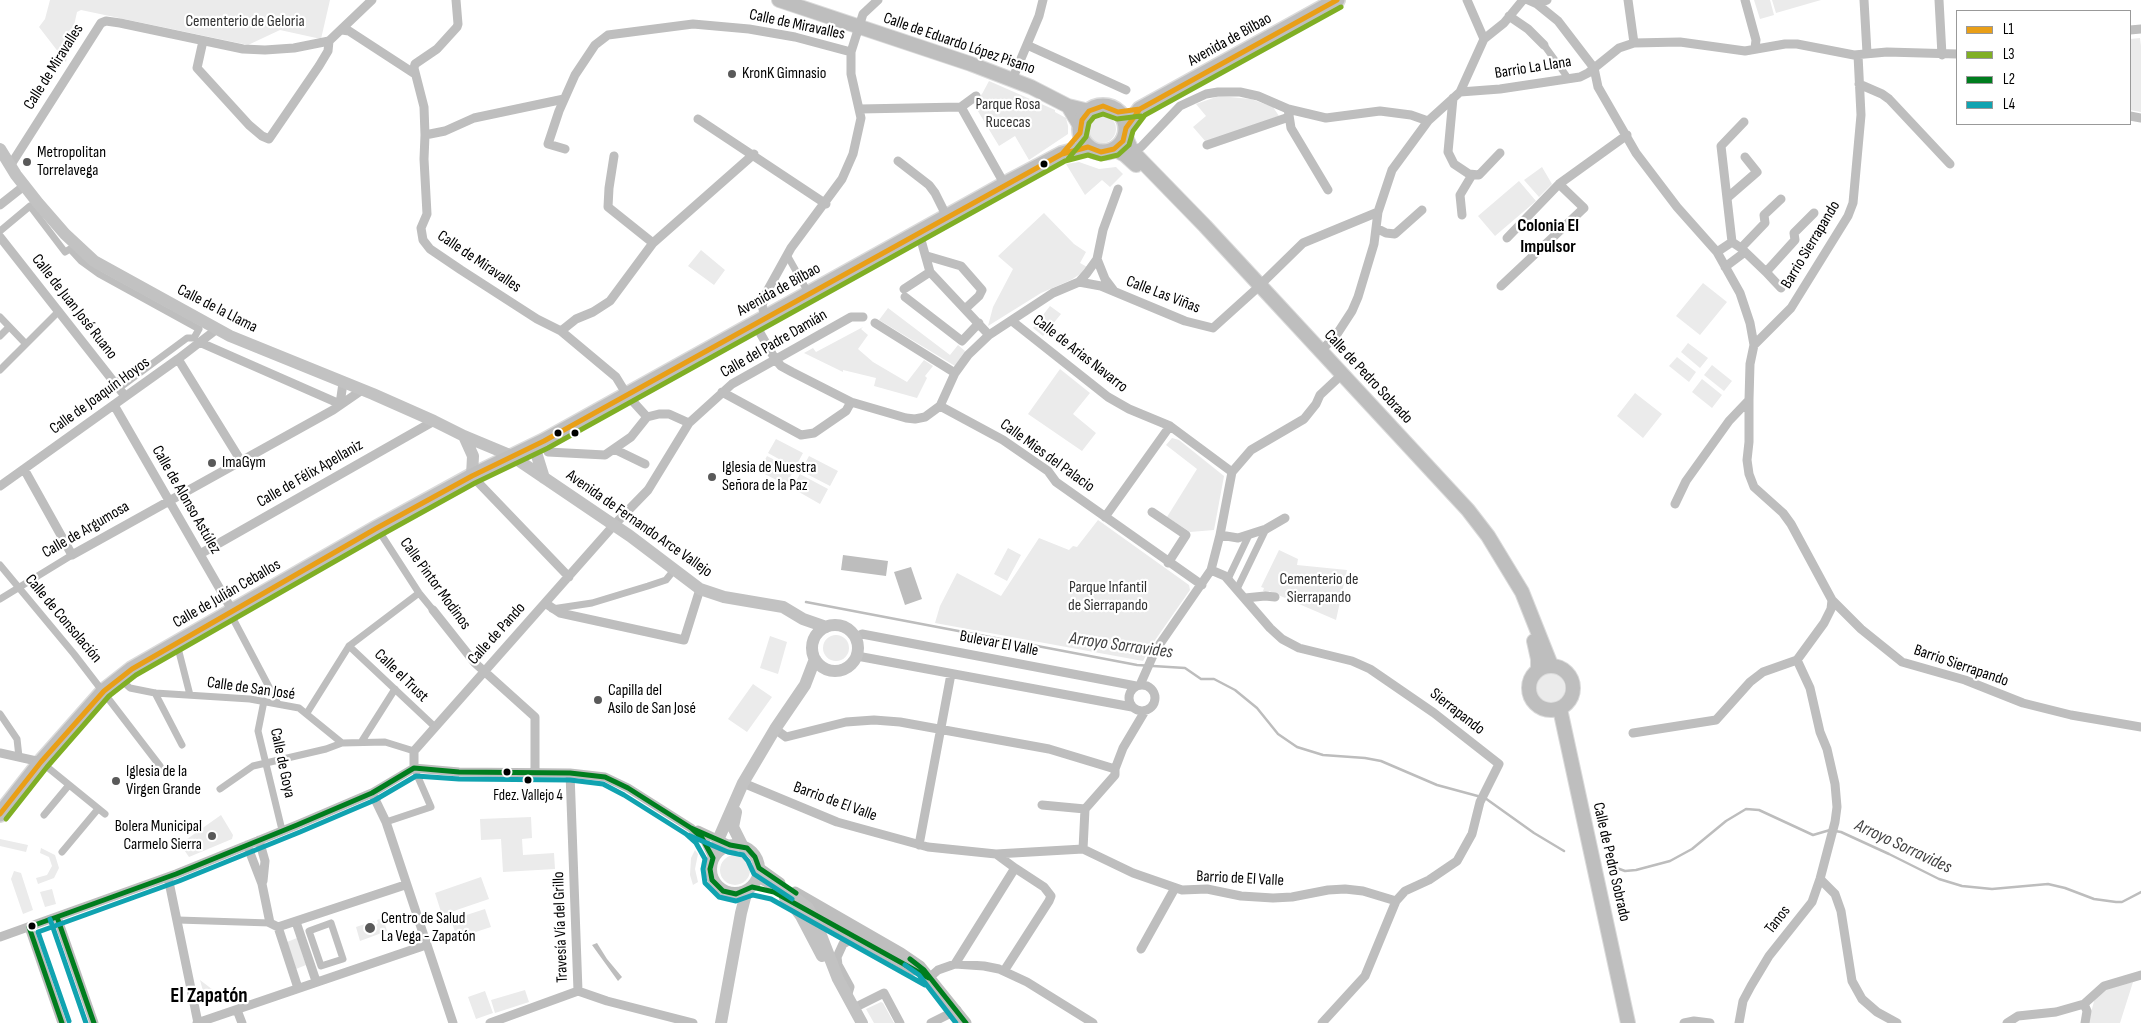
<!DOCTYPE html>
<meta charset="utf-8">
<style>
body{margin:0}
#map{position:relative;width:2141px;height:1023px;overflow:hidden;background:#fff;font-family:"Sofia Sans Condensed",sans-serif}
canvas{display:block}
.legend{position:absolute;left:1956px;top:10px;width:175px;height:115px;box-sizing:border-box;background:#fff;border:1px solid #999;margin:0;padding:6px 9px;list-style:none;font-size:15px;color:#000}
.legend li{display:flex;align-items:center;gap:10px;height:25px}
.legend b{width:25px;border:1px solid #999}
</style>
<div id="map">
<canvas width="2141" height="1023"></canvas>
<ul class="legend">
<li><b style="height:6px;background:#e99f17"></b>L1</li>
<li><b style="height:6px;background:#80af24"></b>L3</li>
<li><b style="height:6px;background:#007d1e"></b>L2</li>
<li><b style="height:6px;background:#10a3b0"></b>L4</li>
</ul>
</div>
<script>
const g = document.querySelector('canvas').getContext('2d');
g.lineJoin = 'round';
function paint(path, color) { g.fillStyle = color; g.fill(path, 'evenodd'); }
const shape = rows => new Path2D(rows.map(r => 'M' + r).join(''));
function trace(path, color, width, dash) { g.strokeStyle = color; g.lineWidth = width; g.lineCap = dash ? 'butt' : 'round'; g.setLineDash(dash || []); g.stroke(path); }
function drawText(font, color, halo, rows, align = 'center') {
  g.font = font + ' "Sofia Sans Condensed",sans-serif'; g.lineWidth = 4.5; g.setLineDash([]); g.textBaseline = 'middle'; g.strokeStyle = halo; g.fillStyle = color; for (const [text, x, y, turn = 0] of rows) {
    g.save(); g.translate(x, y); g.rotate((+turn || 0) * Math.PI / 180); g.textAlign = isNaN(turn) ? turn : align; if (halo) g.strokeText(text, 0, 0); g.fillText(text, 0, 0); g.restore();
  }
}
paint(shape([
 [50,0,330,0,321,39,280,30,248,45,81,10,77,12,66,62,39,27,45,19],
 [1754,0,1770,0,1774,15,1760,19],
 [1772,0,1821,0,1776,13],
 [2140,38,2141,46,2141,112,2130,110,2130,39],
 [989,81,1055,110,1055,112,1066,118,1068,126,1068,134,1029,160,1015,136,999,146,973,103,982,94],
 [1219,96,1251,99,1273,107,1279,116,1206,142,1193,127,1206,116,1196,104],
 '1088 129a14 14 0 1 1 28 0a14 14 0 1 1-28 0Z',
 [1079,162,1099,169,1116,167,1123,174,1110,187,1102,180,1085,195,1066,164],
 [1542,167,1552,184,1539,197,1524,180],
 [1519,181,1536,201,1495,236,1478,216],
 [1044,213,1074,244,1086,252,1080,263,1089,268,1071,280,1041,293,988,326,993,307,1013,269,998,256],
 [701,250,725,270,714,285,688,266],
 [1703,283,1727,302,1700,335,1676,316],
 [1050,306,1061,314,1043,336,1033,328],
 [888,308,950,355,958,345,965,351,955,366,879,320],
 [863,327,861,329,868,335,858,349,873,362,907,382,924,360,933,366,925,376,927,378,917,398,874,386,876,378,843,370,843,372,804,353,813,348,816,352],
 [1688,343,1708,358,1700,368,1681,352],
 [1677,357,1696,372,1689,382,1669,366],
 [1712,365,1732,381,1724,391,1704,375],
 [1060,369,1090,393,1073,414,1096,433,1082,451,1028,414],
 [1702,379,1722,395,1712,408,1692,392],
 [1635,393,1662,414,1643,438,1617,416],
 [1172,438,1179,440,1224,476,1214,530,1190,532,1167,517,1197,469,1166,445],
 [776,439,803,453,795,468,768,453],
 [767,456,794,470,786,485,759,471],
 [809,456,838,471,830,486,801,471],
 [800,474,828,489,820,504,792,488],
 [1098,520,1189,585,1190,590,1151,646,1143,661,935,623,940,606,957,573,1001,596,1039,538,1069,550,1073,546,1077,547],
 [1008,548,1021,555,1007,581,994,574],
 [1279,550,1298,559,1297,565,1347,570,1336,620,1269,591,1268,593,1263,591,1264,588,1261,587],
 '823 648a13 13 0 1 1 26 0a13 13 0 1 1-26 0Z',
 [770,636,787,642,778,674,760,668],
 '1535 688a15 15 0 1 1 30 0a15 15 0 1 1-30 0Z',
 [753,684,772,697,747,732,728,719],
 [221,815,233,835,232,839,189,857,180,844],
 [531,817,532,838,522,839,523,855,554,853,555,869,503,872,501,839,481,840,480,819],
 [0,839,28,845,26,852,0,846],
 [41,848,55,855,59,868,54,878,38,884,36,878,47,875,52,866,49,857,40,853],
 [695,850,698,854,695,869,698,882,693,885,690,875,691,858],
 '720 870a15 15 0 1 1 30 0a15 15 0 1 1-30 0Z',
 [14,871,21,873,33,910,23,914,11,879],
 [481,877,489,899,442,915,435,893],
 [52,889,56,904,45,907,40,892],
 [485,909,491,927,457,938,451,920],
 [383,918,387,931,360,941,356,927,374,921,376,925,378,923,377,920],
 [297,938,306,965,296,969,287,942],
 [200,980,217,993,216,1002,210,1004,206,1002],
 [2133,982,2120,1023,2088,1023,2095,998,2105,988],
 [525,990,529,1002,495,1013,491,1000],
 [485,991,493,1013,476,1019,468,997],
 [881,1002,883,1003,894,1023,874,1023,866,1009]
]), '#ebebeb');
paint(shape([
 [843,555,888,561,886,576,841,570],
 [911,567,922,599,905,605,894,572],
 [597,943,607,959,622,977,618,981,592,945]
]), '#bdbdbd');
trace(shape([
 [806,602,1137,665,1185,668,1201,679,1214,679,1235,690,1257,708,1278,734,1297,747,1323,755,1365,758,1381,761,1437,785,1485,798,1534,833,1564,851],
 [1835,831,1841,832,1889,854,1939,879,1962,886,1992,889,2048,884,2065,888,2094,899,2116,902,2122,902,2141,892],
 [1614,867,1625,871,1636,870,1670,861,1692,849,1726,821,1746,809,1759,810,1813,835,1830,830]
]), '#bdbdbd', 2.5);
const primary = shape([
 [779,0,971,64,1031,87,1068,106,1089,111],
 [1068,106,1080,126],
 [1125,135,1132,151,1205,226,1468,510,1488,536,1522,592,1551,665],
 [1114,149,1125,155,1136,165],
 [1534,641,1538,659,1538,669],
 '1529 688a22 22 0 1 1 44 0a22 22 0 1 1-44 0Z',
 [1560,709,1628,1023]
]);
const trunk = shape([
 '1080 129a23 23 0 1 1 46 0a23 23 0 1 1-46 0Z',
 [1126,128,1140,109,1337,0],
 [0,814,41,762,104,691,132,669,377,528,472,476,544,441,1009,182,1062,154,1088,147]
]);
trace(primary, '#dbdbdb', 16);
trace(trunk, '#dbdbdb', 18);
trace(shape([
 [1544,45,1568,78],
 [0,231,30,206,65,252,70,249,81,261,99,274,199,329,194,338,187,338,122,386,118,381],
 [787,255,809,294],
 [0,317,25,343],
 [0,336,9,327],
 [0,370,59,311],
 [377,528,419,593,433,610],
 [0,565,74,654,160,766],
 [1228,579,1249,535],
 [1237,589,1266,529],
 [0,599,72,555],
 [552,609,592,603,648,586,666,580,674,570],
 [230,613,278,704],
 [177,644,190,695],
 [349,646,435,727],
 [119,678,130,688,155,693,250,699,299,708,342,743,385,742,414,751],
 [155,693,182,745],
 [264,701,258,731,282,830],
 [307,713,349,646,419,593],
 [0,714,17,739,19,757],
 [362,741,395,689],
 [41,762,105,814],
 [220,789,253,766,326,749,342,743],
 [44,815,69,785],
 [386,822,431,807,414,768],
 [62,852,98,809],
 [178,920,270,923],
 [331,923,343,959,321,966,309,931,331,923]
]), '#bebebe', 7);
trace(shape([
 [1467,0,1484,39],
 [1528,0,1537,4,1558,21,1594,68,1598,87,1636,153,1677,207,1717,252,1740,293,1750,323,1754,345,1750,364,1749,400,1749,442,1747,460,1749,474,1754,487,1783,513,1791,524,1832,600,1861,629,1902,662,1965,680,2023,703,2071,715,2141,727],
 [1628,0,1634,43],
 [1745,0,1756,40,1755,48],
 [1864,0,1867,53],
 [1939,0,1942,55],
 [1537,4,1547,0],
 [1509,16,1528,29,1544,45],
 [342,30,349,31,415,74],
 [2130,30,2141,29],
 [203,41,197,68,249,125,262,136,269,139,319,66,328,51,329,41],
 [1027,45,1126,90],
 [1012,80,1039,16,1043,0],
 [1859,84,1882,94,1889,99,1950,164],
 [1460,92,1500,89,1580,77,1588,73,1619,48,1634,43,1680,42,1745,51,1785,44,1797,44,1854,55,1887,52,1957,54],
 [1453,98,1448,152,1454,164,1469,174,1479,175,1500,153],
 [564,99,474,118,445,131,425,135,424,159,427,214,421,228,423,240,430,249,461,270,537,319,561,331,616,377,627,395,647,417],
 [961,107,1005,185],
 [860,109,961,107,976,96],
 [1288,109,1291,128,1328,190],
 [2130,116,2141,118],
 [698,119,826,204],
 [425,135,424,107,414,68,415,64,437,49,457,27,458,24,456,0],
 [1207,145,1289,117],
 [565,149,548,144,559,111,575,75,595,45,608,35,693,24,749,29,795,37,851,52],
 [1132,151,1141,147,1180,106,1206,94,1218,92,1240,92,1258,96,1288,109,1326,118,1380,111,1411,115,1428,121],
 [614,156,609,188,608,207,653,243],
 [898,161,929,185,935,193,947,217],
 [10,166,101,23,106,21,120,23,243,49,265,50,294,48,329,41,372,0],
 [1727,198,1757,172,1745,157],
 [0,205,24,186],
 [1462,215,1460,195,1472,175],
 [1376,228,1386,233,1395,234,1422,210],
 [919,233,930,272,989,335],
 [0,237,125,396],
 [1507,238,1559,184,1627,135],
 [1732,242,1741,248,1766,272,1795,240,1794,233,1814,213],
 [1741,248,1765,223,1764,215,1781,199],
 [1717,252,1732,242,1721,146,1744,122],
 [927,256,961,266,982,290,979,296,965,309],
 [1097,259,1105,279,1114,291],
 [1725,267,1745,252],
 [1766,272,1781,288],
 [1079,282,1101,286,1185,321,1213,328,1254,291],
 [1259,286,1303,243,1378,212],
 [1501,286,1584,208,1559,184],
 [904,289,930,272],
 [905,297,962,341,979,323],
 [766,318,762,306,765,295,791,248,842,179,853,154,861,118,851,74,851,52,863,14,878,0],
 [1012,321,1108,397,1129,409,1170,426,1232,472],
 [875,323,955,373],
 [755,324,775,359,781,366,792,372,851,402,906,418,915,419,925,417,940,406,955,373,968,355,989,335,1053,293,1079,282,1087,273,1097,259,1103,230,1118,189],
 [561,331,576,319,593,312,610,301,653,243,754,154],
 [199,342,340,404],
 [1754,345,1791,308,1848,216,1853,203,1861,115,1858,55],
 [1321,351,1337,334,1352,311,1358,297,1374,244,1378,212,1392,170,1428,121,1460,92,1484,39,1504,23,1523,0],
 [178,359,241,461],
 [722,392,801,435,814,433,846,411,851,402],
 [340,404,343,383],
 [114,405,232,610],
 [940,406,1003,440,1048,471,1056,482,1202,585],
 [614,449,645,464],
 [548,452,605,455,631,437,647,417,659,414,669,414,689,423],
 [24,469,72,555,333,410,362,390],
 [472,476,569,577],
 [0,486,178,359,217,329],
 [1675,504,1686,481,1729,421,1749,400],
 [1152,512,1186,535,1168,563],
 [1105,517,1170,426],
 [1220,535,1238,538,1266,529,1285,518],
 [200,554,434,421],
 [1211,570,1225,576,1270,628,1282,639,1299,648,1352,661,1370,669,1434,713,1499,764,1480,802,1472,834,1457,861,1429,880,1405,891,1396,901,1365,976,1322,1023],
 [1245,598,1265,596,1275,597],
 [545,603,560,613,684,640,700,589],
 [433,610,475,663,535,717,535,771],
 [856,637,862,634,1136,686],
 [857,656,1132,707],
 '1129 698a13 13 0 1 1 26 0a13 13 0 1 1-26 0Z',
 [1140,685,1155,651,1211,570,1220,535,1232,472,1251,450,1304,419,1316,404,1320,395,1336,380],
 [775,729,786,737,846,722,874,720,900,722,1049,749,1115,769],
 [1633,733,1716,720,1750,682,1763,672,1797,660,1824,623,1831,609,1832,600],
 [0,753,41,762],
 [414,768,414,751,614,525,648,490,689,423,732,384,851,317,863,317],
 [414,768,459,772,570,773,605,777,628,788,691,828,705,841,713,858],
 [570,773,578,991],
 [743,783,837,822,928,847,996,854,1083,849,1133,873,1182,890,1207,889,1241,896,1273,898,1292,897,1328,890,1345,889,1363,891,1396,901],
 [372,793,386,822,453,1023],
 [1042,805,1085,809],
 [698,830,730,845],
 [259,840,265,861,263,881],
 [247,845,262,884,270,923,278,927,405,885],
 [919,845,951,674],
 [1083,849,1085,809,1115,775,1115,769,1123,748,1145,711],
 [168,877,198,1023],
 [1820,879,1835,894,1841,911,1852,981,1862,999,1877,1012,1897,1023],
 [57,917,94,1023],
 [296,922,316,981],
 [29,927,62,1023],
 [278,927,298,988],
 [0,937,176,874,297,825,372,793,414,768],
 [1141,949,1175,888],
 [955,964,1015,868,996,854],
 [1004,971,1049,901,1051,896,1044,887,1015,868],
 [929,978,938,970,955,964,984,966,999,969,1027,982,1093,1023],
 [578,991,607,1001,693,1023],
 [847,997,850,987,838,965,837,957,843,944,855,937],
 [2084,1004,2087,1011,2085,1023],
 [854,1008,884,993,900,1023],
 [237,1010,242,1023],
 [197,1023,426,945],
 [490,1023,578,991],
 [931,1023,957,1010],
 [1684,1023,1694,1021,1710,1023],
 [1739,1023,1743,1001,1751,986,1769,956,1812,902,1820,879,1835,822,1837,807,1835,784,1827,749,1820,732,1810,688,1797,660],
 [2007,1023,2018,1016,2056,1012,2084,1004,2104,986,2141,975]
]), '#bebebe', 9);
trace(shape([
 [759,868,780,883],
 [795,892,901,953,920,966,966,1023],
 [808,911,914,970]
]), '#bebebe', 11);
trace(shape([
 [0,149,16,175,38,203,65,234,94,261,230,336,373,394,434,421,464,436,512,456,630,536,700,589,724,597,783,607,803,619,826,627],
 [464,436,473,456,472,476],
 [534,446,544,478],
 '812 648a23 23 0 1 1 46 0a23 23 0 1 1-46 0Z',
 [736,812,733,827,743,847],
 '711 869a24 24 0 1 1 48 0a24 24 0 1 1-48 0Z',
 [715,855,718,840,743,783,775,729,805,685,815,659],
 [758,876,795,898,808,908,817,925,838,979,862,1023],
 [785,898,790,901,801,916,822,956],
 [721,1023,741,913,747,890]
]), '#c2c2c2', 12);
trace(primary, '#bebebe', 14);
trace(trunk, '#bebebe', 15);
trace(shape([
 [1062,154,1080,133,1082,120,1089,111,1103,106,1118,112,1140,109],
 [0,814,41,762,104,691,132,669,377,528,472,476,544,441,1062,154,1088,147,1101,152,1114,149,1123,141,1126,128,1140,109,1337,0]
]), '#e99f17', 5);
trace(shape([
 [1068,159,1086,137,1089,123,1094,117,1103,114,1117,119,1141,116],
 [6,819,47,767,109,696,136,675,381,535,475,483,548,448,1065,161,1088,155,1101,159,1118,155,1129,145,1133,131,1145,115,1341,7]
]), '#80af24', 5);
trace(shape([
 [691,828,730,845,747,848,755,857,759,868,796,893],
 [57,917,94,1023],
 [910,959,924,970,966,1023],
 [62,1023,29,927,176,874,297,825,372,793,414,768,459,772,570,773,605,777,628,788,691,828,702,838,713,858,710,869,712,880,723,891,736,894,752,887,774,892,929,978]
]), '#007d1e', 5);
trace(shape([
 [688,835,728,852,743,855,748,861,754,874,792,899],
 [50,919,86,1023],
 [905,965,919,975,956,1023],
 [69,1021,38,932,179,881,300,832,375,800,416,776,459,779,570,780,603,784,624,795,686,834,696,843,705,859,703,869,705,883,719,897,736,901,753,895,771,899,925,985]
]), '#10a3b0', 5);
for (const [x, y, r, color] of [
 [732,74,5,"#595959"],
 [27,162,5,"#595959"],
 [1044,164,4.5,"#000"],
 [558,433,4.5,"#000"],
 [575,433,4.5,"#000"],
 [212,463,5,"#595959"],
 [712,477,5,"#595959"],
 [598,700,5,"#595959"],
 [507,772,4.5,"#000"],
 [528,780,4.5,"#000"],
 [116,781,5,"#595959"],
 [212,836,5,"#595959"],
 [32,926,4.5,"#000"],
 [370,928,6,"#595959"]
]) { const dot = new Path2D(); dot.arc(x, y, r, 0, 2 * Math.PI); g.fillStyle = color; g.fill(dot); trace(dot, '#fff', 2); }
drawText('15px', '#000', '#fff', [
 ["Fdez. Vallejo 4",528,796]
]);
drawText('16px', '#313131', '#fff', [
 ["Cementerio de Geloria",245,22],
 ["Parque Rosa",1008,105],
 ["Rucecas",1008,123],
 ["Cementerio de",1319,580],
 ["Sierrapando",1319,598],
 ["Parque Infantil",1108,588],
 ["de Sierrapando",1108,606]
]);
drawText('16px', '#000', '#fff', [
 ["Calle de Miravalles",797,25,12],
 ["Avenida de Bilbao",1230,40,-29],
 ["Calle de Eduardo López Pisano",959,44,19],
 ["Calle de Miravalles",54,67,-58],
 ["Barrio La Llana",1533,68,-9],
 ["Barrio Sierrapando",1811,245,-59],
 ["Calle de Miravalles",479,262,34],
 ["Avenida de Bilbao",779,290,-29],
 ["Calle Las Viñas",1163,295,21],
 ["Calle de Juan José Ruano",74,307,52],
 ["Calle de la Llama",217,309,27],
 ["Calle del Padre Damián",774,344,-30],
 ["Calle de Arias Navarro",1080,354,38],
 ["Calle de Pedro Sobrado",1368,377,47],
 ["Calle de Joaquín Hoyos",100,396,-36],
 ["Calle Mies del Palacio",1047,456,36],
 ["Calle de Félix Apellaniz",310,474,-30],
 ["Calle de Alonso Astúlez",186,500,60],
 ["Avenida de Fernando Arce Vallejo",639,524,35],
 ["Calle de Argumosa",86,530,-30],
 ["Calle Pintor Modinos",435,584,54],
 ["Calle de Julián Ceballos",227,594,-30],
 ["Calle de Consolación",63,619,50],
 ["Calle de Pando",497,634,-48],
 ["Bulevar El Valle",999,644,11],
 ["Barrio Sierrapando",1961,666,19],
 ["Calle el Trust",401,676,44],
 ["Calle de San José",251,689,8],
 ["Sierrapando",1457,712,38],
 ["Calle de Goya",282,763,78],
 ["Barrio de El Valle",835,802,20],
 ["Calle de Pedro Sobrado",1611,862,77],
 ["Barrio de El Valle",1240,879,3],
 ["Tanos",1778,920,-52],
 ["Travesía Vía del Grillo",561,927,-92]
]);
drawText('16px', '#000', '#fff', [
 ["KronK Gimnasio",742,74],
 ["Metropolitan",37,153],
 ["Torrelavega",37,171],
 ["ImaGym",222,463],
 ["Iglesia de Nuestra",722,468],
 ["Señora de la Paz",722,486],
 ["Capilla del",608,691],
 ["Asilo de San José",608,709],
 ["Iglesia de la",126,772],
 ["Virgen Grande",126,790],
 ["Bolera Municipal",202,827,"right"],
 ["Carmelo Sierra",202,845,"right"],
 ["Centro de Salud",381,919],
 ["La Vega - Zapatón",381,937]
], 'left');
drawText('bold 18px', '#000', '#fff', [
 ["Colonia El",1548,226],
 ["Impulsor",1548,247]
]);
drawText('italic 18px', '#424242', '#fff', [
 ["Arroyo Sorravides",1121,646,8],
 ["Arroyo Sorravides",1903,847,25]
]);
drawText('bold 21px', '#000', '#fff', [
 ["El Zapatón",209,997]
]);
</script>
